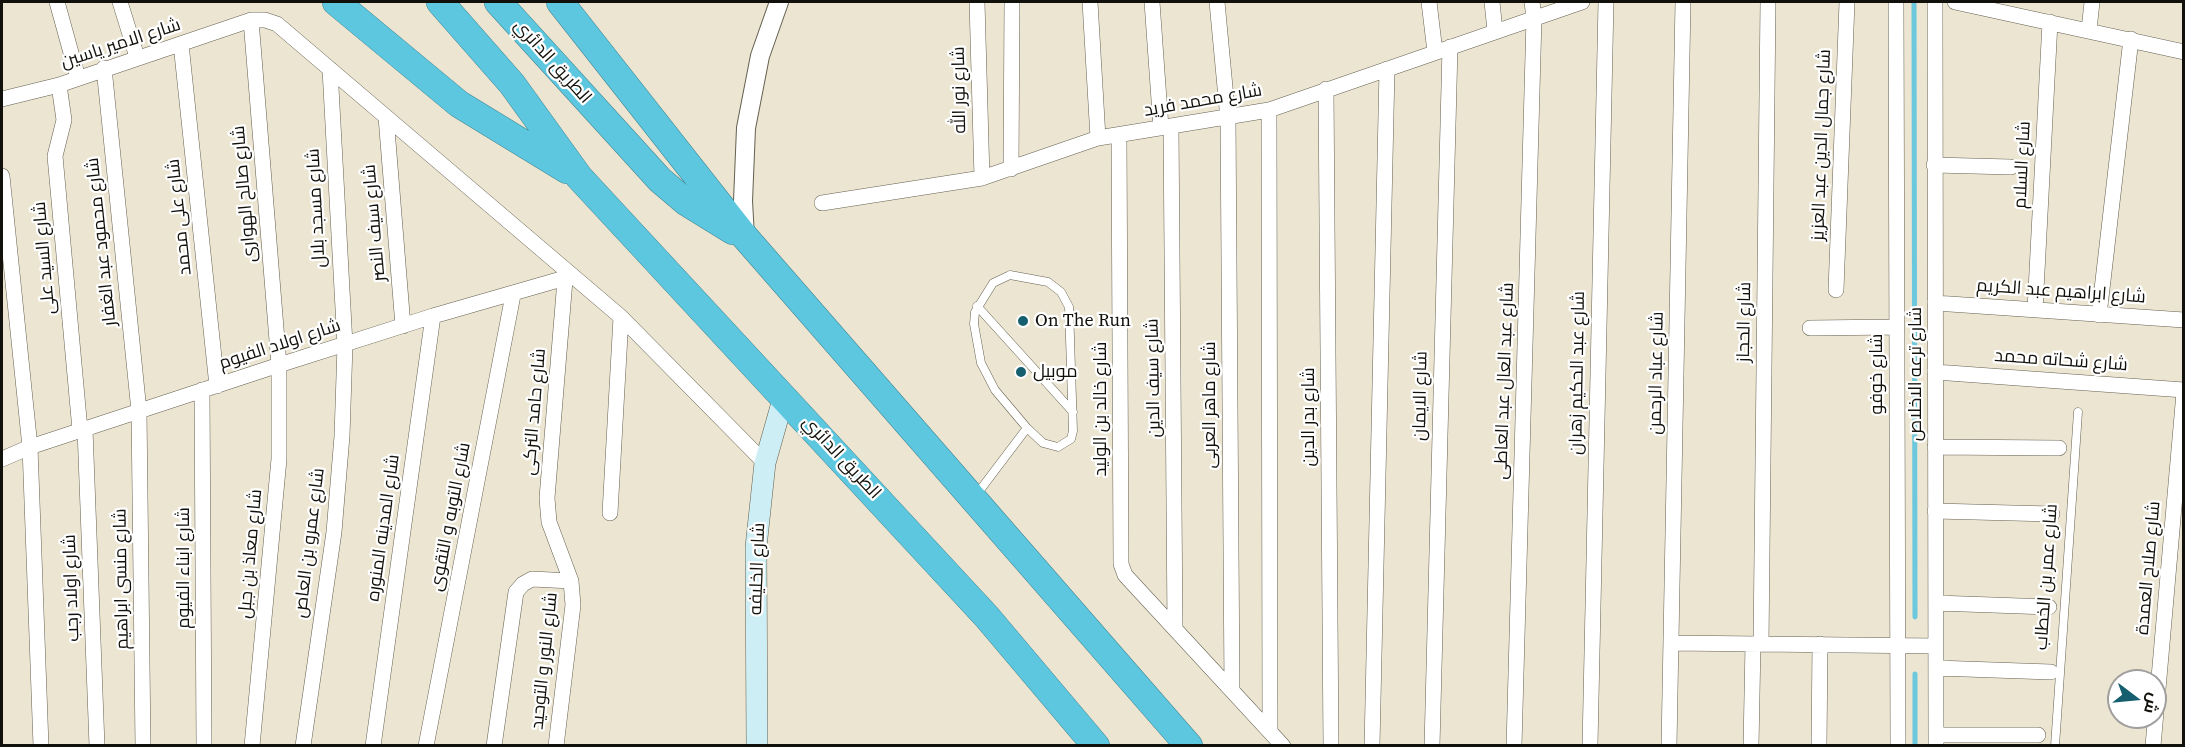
<!DOCTYPE html>
<meta charset="utf-8">
<style>
body{margin:0}
#map{position:relative;width:2185px;height:747px;overflow:hidden;background:#ebe5d2;font-family:"Source Serif 4",Cairo,serif}
canvas{display:block}
.frame{position:absolute;inset:0;border:3px solid #12100a;pointer-events:none}
.north{position:absolute;left:2107px;top:669px;width:60px;height:60px;box-sizing:border-box;background:#fff;border:2px solid #a09f9d;border-radius:50%;rotate:106deg;font-size:16px;font-weight:700;line-height:24px;text-align:center;color:#12100a}
.north::after{content:'';display:block;margin:auto;width:21px;height:27px;background:#165f6e;clip-path:polygon(50% 0,100% 100%,50% 72%,0 100%)}
</style>
<div id="map">
<canvas width="2185" height="747"></canvas>
<div class="frame"></div>
<div class="north">ش</div>
</div>
<script>
const g = document.querySelector('canvas').getContext('2d');
g.lineJoin = 'round';
const shape = rows => new Path2D(rows.map(r => 'M' + r).join(''));
function trace(path, color, width, dash) { g.strokeStyle = color; g.lineWidth = width; g.lineCap = dash ? 'butt' : 'round'; g.setLineDash(dash || []); g.stroke(path); }
function drawText(font, color, halo, rows, align = 'center') {
  g.font = font + ' "Source Serif 4",Cairo,serif'; g.lineWidth = 4.5; g.setLineDash([]); g.textBaseline = 'middle'; g.strokeStyle = halo; g.fillStyle = color; for (const [text, x, y, turn = 0] of rows) {
    g.save(); g.translate(x, y); g.rotate((+turn || 0) * Math.PI / 180); g.textAlign = isNaN(turn) ? turn : align; if (halo) g.strokeText(text, 0, 0); g.fillText(text, 0, 0); g.restore();
  }
}
trace(shape([
 [1914,2,1915,617],
 [1915,674,1915,746]
]), '#6cc8dd', 5);
const service = shape([
 [1010,275,1048,282,1061,292,1069,307,1073,431,1071,439,1058,447,1043,443,1027,428,995,390,981,363,974,324,975,312,993,283,1010,275],
 [977,306,1073,412],
 [977,494,1027,428],
 [2055,746,2078,412]
]);
const minor = shape([
 [57,2,78,78],
 [120,2,137,57],
 [977,2,982,178],
 [1090,2,1098,138],
 [1152,2,1161,128],
 [1217,2,1228,119,1232,690],
 [1429,2,1435,52],
 [1492,2,1495,31],
 [1896,2,1898,746],
 [1935,2,1936,746],
 [1955,2,2184,52],
 [251,20,279,365,279,459,252,746],
 [2089,30,2092,2],
 [181,44,217,386],
 [104,68,139,411,143,746],
 [59,85,64,120,55,156,80,430],
 [1326,89,1331,746],
 [2,99,59,85,251,20,265,20,277,24,621,317,765,463],
 [1269,110,1270,730],
 [386,117,403,326],
 [1171,127,1175,628],
 [1119,135,1121,564,1125,575,1283,746],
 [1934,165,2011,167],
 [1011,169,1012,2],
 [2,176,30,447,41,746],
 [822,203,982,178,1098,138,1269,110,1582,2],
 [1836,290,1847,2],
 [1935,303,2184,320],
 [2035,310,2050,22],
 [2099,315,2131,39],
 [1810,328,1897,327],
 [1935,372,2184,390],
 [202,390,204,746],
 [85,429,97,746],
 [1935,447,2059,448],
 [2,459,30,447,279,365,433,316,572,276],
 [1935,511,2052,514],
 [610,513,621,317],
 [1936,603,2049,607],
 [1671,643,1936,646],
 [1761,644,1768,2],
 [1936,668,2051,672],
 [1936,735,2038,735],
 [303,746,334,532,342,436,345,345,330,69],
 [373,746,433,316],
 [426,746,513,295],
 [494,746,516,592,523,584,532,579,571,581],
 [556,746,573,605,571,581,549,522,547,498,565,280],
 [1372,746,1387,69],
 [1432,746,1450,47],
 [1514,746,1534,18,1532,2],
 [1590,746,1606,2],
 [1669,746,1683,2],
 [1751,746,1753,644],
 [1819,746,1820,644],
 [2153,746,2184,393]
]);
const tertiary = shape([
 [745,237,743,201,746,128,760,56,779,2]
]);
const secondary = shape([
 [757,746,756,547,765,463,784,396]
]);
const motorway = shape([
 [336,2,459,104,567,170],
 [440,2,512,84,579,177,987,617,1096,746],
 [498,2,660,180,686,202,733,231],
 [560,2,745,237,1189,746]
]);
trace(service, '#656050', 9);
trace(minor, '#656050', 16);
trace(tertiary, '#656050', 20);
trace(secondary, '#656050', 22);
trace(motorway, '#438794', 28);
trace(service, '#fff', 8);
trace(minor, '#fff', 15);
trace(tertiary, '#fff', 18);
trace(secondary, '#ceeef5', 21);
trace(motorway, '#5dc7df', 27);
for (const [x, y, r, color] of [
 [1023,321,6,"#165f6e"],
 [1021,372,6,"#165f6e"]
]) { const dot = new Path2D(); dot.arc(x, y, r, 0, 2 * Math.PI); g.fillStyle = color; g.fill(dot); trace(dot, '#fff', 2); }
drawText('18px', '#12100a', '#fff', [
 ["شارع الامير ياسين",121,44,-18],
 ["الطريق الدائري",552,62,48],
 ["شارع نور الله",960,90,-91],
 ["شارع محمد فريد",1203,101,-10],
 ["شارع جمال الدين عبد العزيز",1822,145,-88],
 ["شارع السلام",2023,165,-87],
 ["شارع صالح الهوارى",245,194,-95],
 ["شارع مسجد بلال",317,208,-93],
 ["شارع على محمد",180,217,-96],
 ["شارع سيف النصر",375,223,-95],
 ["شارع محمود عبد الغفار",102,242,-96],
 ["شارع السيد على",45,258,-95],
 ["شارع ابراهيم عبد الكريم",2061,292,4],
 ["شارع الحجاز",1745,322,-89],
 ["شارع اولاد الفيوم",280,345,-18],
 ["شارع شحاته محمد",2061,361,4],
 ["شارع عبد الحكيم زهران",1578,373,-89],
 ["شارع عباد الرحمن",1657,373,-89],
 ["شارع خوفو",1877,374,-90],
 ["شارع ترعه الاخلاص",1916,374,-90],
 ["شارع سيف الدين",1154,378,-91],
 ["شارع عبد العال عبد العاطى",1505,381,-88],
 ["شارع الايمان",1421,396,-89],
 ["شارع ماهر العربى",1210,405,-90],
 ["شارع خالد بن الوليد",1101,409,-90],
 ["شارع حامد التركى",535,412,-85],
 ["شارع بدر الدين",1309,417,-90],
 ["الطريق الدائري",841,458,47],
 ["شارع التوبه و التقوى",451,517,-79],
 ["شارع المدينه المنوره",384,528,-82],
 ["شارع عمرو بن العاص",310,543,-83],
 ["شارع معاذ بن جبل",251,554,-85],
 ["شارع ابناء الفيوم",184,568,-90],
 ["شارع صلاح العمدة",2149,568,-85],
 ["شارع الخليفه",758,569,-88],
 ["شارع عمر بن الخطاب",2047,577,-86],
 ["شارع منسى ابراهيم",122,579,-91],
 ["شارع اولاد رجب",72,588,-92],
 ["شارع النور و التوحيد",545,661,-84]
]);
drawText('18px', '#12100a', '#fff', [
 ["On The Run",1035,321],
 ["موبيل",1033,372]
], 'left');
</script>
